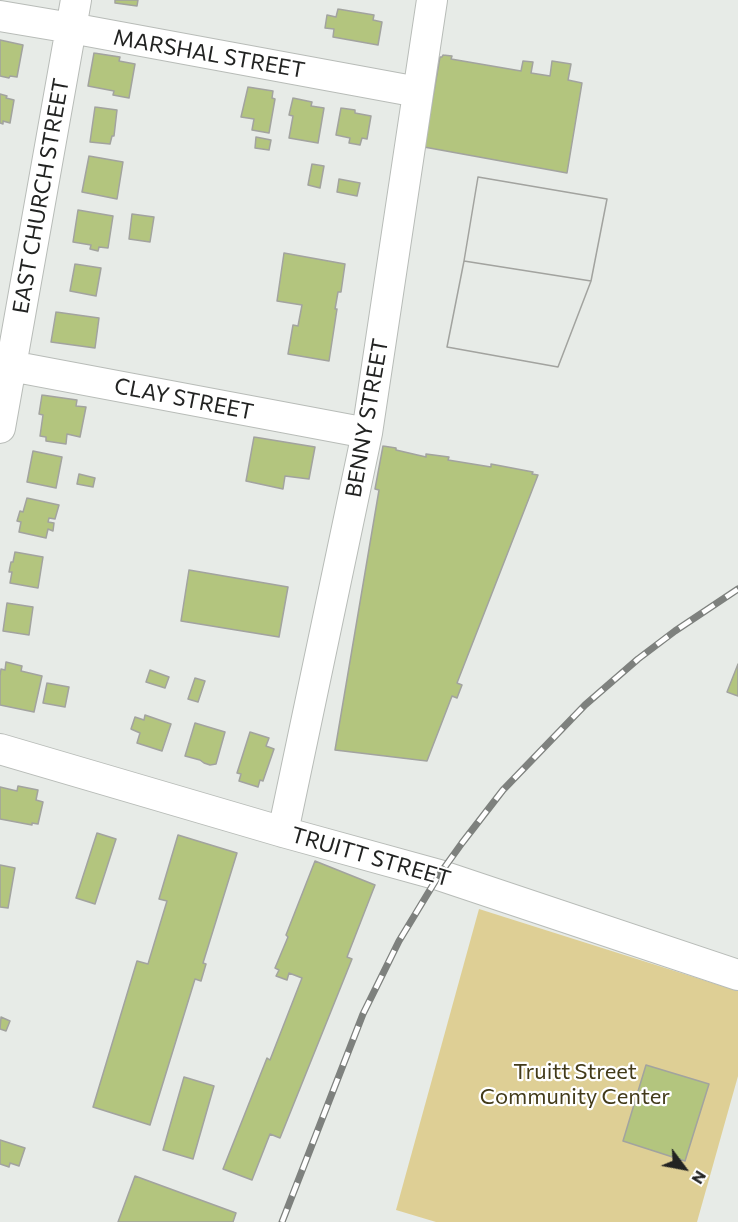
<!DOCTYPE html>
<style>
body{margin:0}
#map{position:relative;width:738px;height:1222px;overflow:hidden;background:#e7ebe7;font-family:Commissioner,sans-serif}
canvas{display:block}
.north{position:absolute;left:654px;top:1138px;width:60px;height:60px;-webkit-text-stroke:4px #fff;paint-order:stroke;rotate:122deg;font-size:16px;font-weight:700;line-height:24px;text-align:center;color:#222322}
.north::after{content:'';display:block;margin:auto;width:21px;height:27px;background:#222322;clip-path:polygon(50% 0,100% 100%,50% 72%,0 100%)}
</style>
<div id="map">
<canvas width="738" height="1222"></canvas>
<div class="north">N</div>
</div>
<script>
const g = document.querySelector('canvas').getContext('2d');
g.lineJoin = 'round';
function paint(path, color) { g.fillStyle = color; g.fill(path, 'evenodd'); }
const shape = rows => new Path2D(rows.map(r => 'M' + r).join(''));
function trace(path, color, width, dash) { g.strokeStyle = color; g.lineWidth = width; g.lineCap = dash ? 'butt' : 'round'; g.setLineDash(dash || []); g.stroke(path); }
function drawText(font, color, halo, rows, align = 'center') {
  g.font = font + ' Commissioner,sans-serif'; g.lineWidth = 4.5; g.setLineDash([]); g.textBaseline = 'middle'; g.strokeStyle = halo; g.fillStyle = color; for (const [text, x, y, turn = 0] of rows) {
    g.save(); g.translate(x, y); g.rotate((+turn || 0) * Math.PI / 180); g.textAlign = isNaN(turn) ? turn : align; if (halo) g.strokeText(text, 0, 0); g.fillText(text, 0, 0); g.restore();
  }
}
paint(shape([
 [479,909,738,991,738,1076,697,1222,436,1222,396,1210]
]), '#decf95');
const building = shape([
 [115,0,138,0,137,6,115,3,115,0],
 [338,9,374,15,373,20,382,22,378,45,333,37,334,29,325,28,327,15,336,17,338,9],
 [0,40,23,45,17,77,10,76,9,78,0,76,0,40],
 [94,53,120,57,119,61,135,64,129,98,113,95,114,91,88,86,94,53],
 [443,55,452,56,451,59,521,71,523,61,533,62,531,73,550,76,552,61,571,64,568,80,582,83,567,173,424,147,440,57,442,57,443,55],
 [248,87,273,91,272,98,275,99,269,133,252,130,254,119,241,117,248,87],
 [0,94,7,96,6,98,14,100,10,123,3,121,3,124,0,123,0,94],
 [293,98,312,102,311,106,324,108,318,143,289,138,293,116,289,115,293,98],
 [95,107,117,110,114,136,112,136,110,144,90,142,95,107],
 [341,108,355,110,355,113,371,116,367,139,362,138,360,145,349,143,350,138,336,135,341,108],
 [256,137,271,140,269,150,255,148,256,137],
 [89,156,123,162,117,199,82,192,89,156],
 [312,164,324,166,320,188,308,185,312,164],
 [478,177,607,199,591,281,464,261,478,177],
 [478,177,607,199,591,281,464,261,478,177],
 [339,179,360,183,357,196,337,192,339,179],
 [78,210,113,216,108,248,99,247,98,251,90,249,91,245,73,242,78,210],
 [132,214,154,217,150,242,129,239,132,214],
 [284,253,345,264,341,292,338,292,335,309,337,309,329,361,288,354,293,325,298,326,302,305,277,301,284,253],
 [464,261,591,281,558,367,447,347,464,261],
 [464,261,591,281,558,367,447,347,464,261],
 [75,264,101,268,96,296,70,291,75,264],
 [56,312,99,318,95,348,51,342,56,312],
 [42,395,77,400,76,406,86,407,80,437,67,434,66,444,46,441,46,437,40,436,43,415,39,414,42,395],
 [254,437,315,447,309,479,285,476,283,489,246,481,254,437],
 [383,446,396,448,396,450,426,457,426,454,449,457,448,460,491,467,491,464,533,472,532,474,538,475,457,683,462,685,457,698,452,696,427,761,335,750,379,490,375,489,383,446],
 [33,451,62,457,56,488,27,482,33,451],
 [79,474,95,478,93,487,77,484,79,474],
 [27,498,59,505,55,519,49,518,48,522,54,523,53,531,48,529,46,538,19,532,21,522,17,521,20,511,23,512,27,498],
 [15,552,43,557,38,588,10,583,12,572,9,572,11,562,13,562,15,552],
 [189,570,288,587,279,637,181,621,189,570],
 [7,603,33,607,29,635,3,631,7,603],
 [6,662,22,666,21,671,42,676,34,712,0,705,0,676,1,669,5,670,6,662],
 [738,664,738,696,727,692,738,664],
 [150,670,169,677,165,688,146,682,150,670],
 [195,678,205,681,198,702,188,699,195,678],
 [47,683,69,687,65,707,43,703,47,683],
 [145,715,171,724,162,751,137,743,140,733,131,729,135,717,144,720,145,715],
 [195,723,225,732,216,764,210,765,204,763,200,760,185,756,195,723],
 [250,732,269,738,266,746,274,749,263,781,260,780,258,787,239,781,241,774,237,773,250,732],
 [18,786,38,790,36,800,43,802,38,824,32,823,32,825,0,819,0,787,17,791,18,786],
 [97,833,116,839,95,904,76,898,97,833],
 [178,835,237,853,203,963,206,964,201,981,195,979,150,1125,93,1107,137,961,148,964,167,901,159,899,178,835],
 [315,861,375,885,347,957,352,959,280,1138,270,1134,252,1180,223,1169,267,1058,270,1060,302,978,289,973,287,980,276,976,279,970,275,968,288,937,286,935,315,861],
 [0,865,15,868,8,908,0,907,0,865],
 [1,1017,10,1021,6,1031,0,1029,1,1017],
 [646,1065,709,1084,685,1161,623,1141,646,1065],
 [184,1077,214,1086,193,1159,163,1150,184,1077],
 [0,1140,25,1148,19,1166,10,1163,9,1167,0,1164,0,1140],
 [135,1176,236,1213,233,1222,118,1222,135,1176]
]);
paint(building, '#b3c57e');
trace(building, '#a2a39f', 1.5);
const minor = shape([
 [0,16,71,28,418,92],
 [0,364,367,433],
 [0,428,76,0],
 [0,749,283,832,439,875,738,975],
 [283,832,367,433,432,0]
]);
trace(minor, '#b8bcb8', 32);
trace(minor, '#fff', 30);
const rail = shape([
 [282,1222,363,1014,399,941,439,875,462,843,503,790,585,705,638,659,675,631,738,589]
]);
trace(rail, '#7e817e', 7);
trace(rail, '#fff', 4.5, [14]);
drawText('22px', '#222322', '#fff', [
 ["MARSHAL STREET",209,54,10],
 ["EAST CHURCH STREET",41,196,-80],
 ["CLAY STREET",184,399,11],
 ["BENNY STREET",367,418,-80],
 ["TRUITT STREET",371,857,16]
]);
drawText('22px', '#433b1a', '#fff', [
 ["Truitt Street",575,1072],
 ["Community Center",575,1097]
]);
</script>
